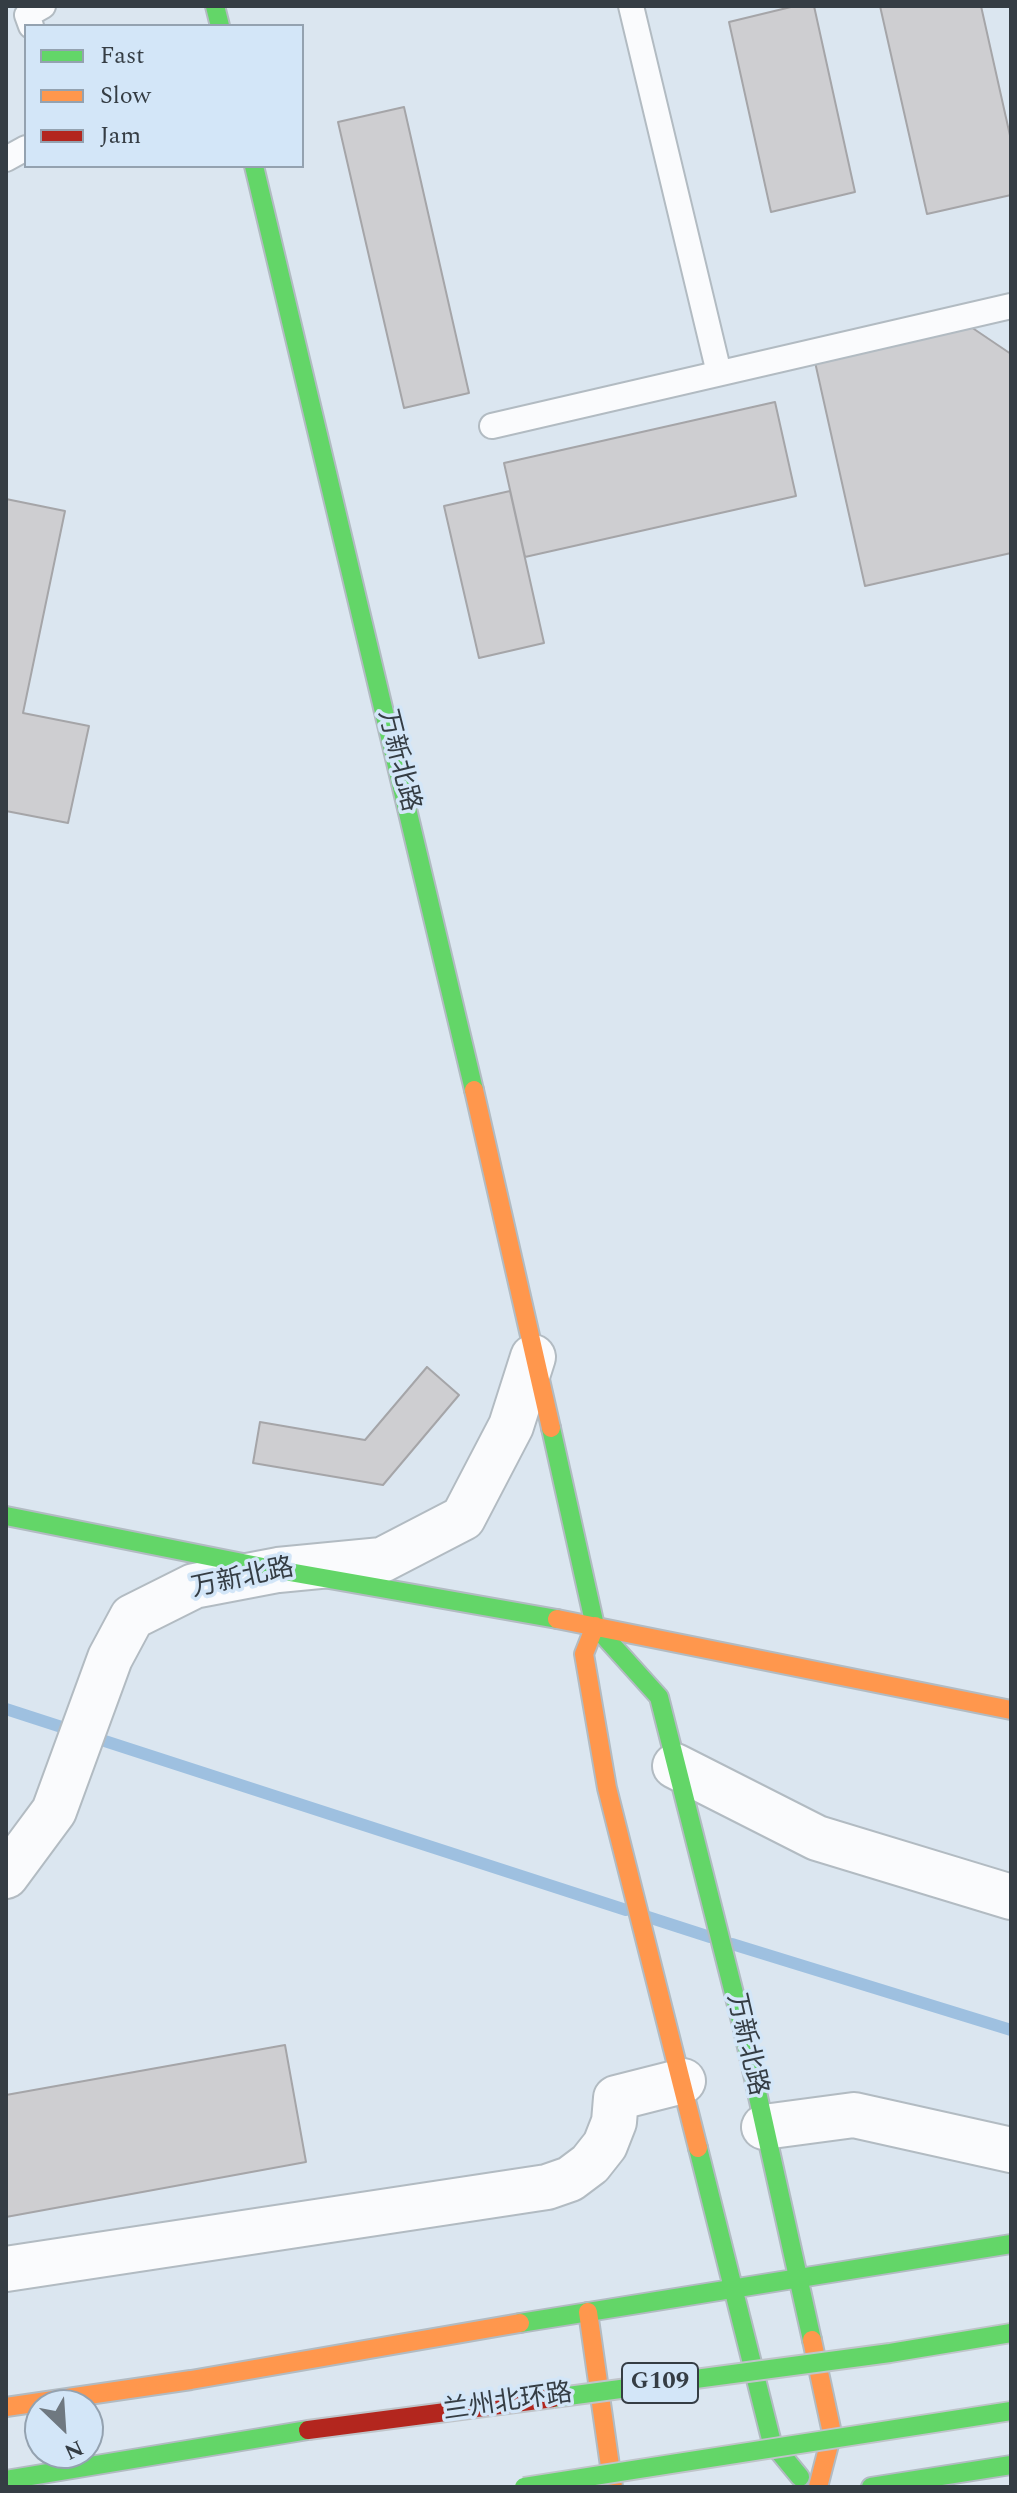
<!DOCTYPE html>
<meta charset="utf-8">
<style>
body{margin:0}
#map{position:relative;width:1017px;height:2493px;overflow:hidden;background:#dbe6f0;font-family:Spectral,serif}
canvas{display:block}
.frame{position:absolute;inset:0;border:8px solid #353d44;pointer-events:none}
.legend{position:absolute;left:24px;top:24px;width:280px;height:144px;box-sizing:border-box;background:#d3e6f8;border:2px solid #94a2b0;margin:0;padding:10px 14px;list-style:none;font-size:24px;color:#353d44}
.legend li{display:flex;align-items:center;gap:16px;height:40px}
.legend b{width:40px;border:2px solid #94a2b0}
.north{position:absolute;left:24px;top:2389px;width:80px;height:80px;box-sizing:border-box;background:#d3e6f8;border:2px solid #94a2b0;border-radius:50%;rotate:155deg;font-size:22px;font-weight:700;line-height:32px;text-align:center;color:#353d44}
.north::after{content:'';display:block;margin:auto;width:28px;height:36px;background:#6f7880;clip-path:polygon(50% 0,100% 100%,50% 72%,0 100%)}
</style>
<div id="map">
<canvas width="1017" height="2493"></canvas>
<div class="frame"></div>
<ul class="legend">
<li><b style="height:10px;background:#63d668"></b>Fast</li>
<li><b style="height:10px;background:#ff974d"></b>Slow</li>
<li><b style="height:10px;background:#b3261e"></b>Jam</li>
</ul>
<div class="north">N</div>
</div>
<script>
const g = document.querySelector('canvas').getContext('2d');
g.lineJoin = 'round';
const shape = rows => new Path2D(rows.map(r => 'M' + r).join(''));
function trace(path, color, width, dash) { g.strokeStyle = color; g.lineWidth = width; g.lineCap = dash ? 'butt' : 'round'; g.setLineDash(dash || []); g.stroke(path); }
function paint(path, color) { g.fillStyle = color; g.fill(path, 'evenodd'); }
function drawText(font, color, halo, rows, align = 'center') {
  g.font = font + ' Spectral,"Noto Sans SC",serif'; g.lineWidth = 7; g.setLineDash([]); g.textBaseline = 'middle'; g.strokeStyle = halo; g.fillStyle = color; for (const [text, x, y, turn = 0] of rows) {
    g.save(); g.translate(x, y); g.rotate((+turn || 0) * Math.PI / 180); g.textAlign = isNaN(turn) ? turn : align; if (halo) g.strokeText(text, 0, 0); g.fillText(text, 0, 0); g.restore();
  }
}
trace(shape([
 [6,1709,626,1910],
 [648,1917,710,1937],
 [732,1944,1011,2030]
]), '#9ec0e0', 12);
const building = shape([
 [795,6,814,6,855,192,771,212,729,22,795,6],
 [880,6,981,6,1011,140,1011,195,927,214,880,6],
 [404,107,469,393,404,408,338,122,404,107],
 [971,327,1011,354,1011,553,865,586,815,362,971,327],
 [775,402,796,496,525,557,504,463,775,402],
 [510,491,544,643,479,658,444,506,510,491],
 [6,499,65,511,23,713,89,726,68,823,6,811,6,499],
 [427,1367,459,1395,383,1485,253,1463,260,1422,365,1440,427,1367],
 [285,2045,306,2162,6,2217,6,2095,285,2045]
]);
paint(building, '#ceced1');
trace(building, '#a5a5a8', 2);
const lane = shape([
 [631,6,719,373],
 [31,26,27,15,43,6],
 [6,159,26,148],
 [492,426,1011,306]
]);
const street = shape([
 [675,1766,817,1838,1011,1897],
 [6,1876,54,1811,110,1658,132,1617,194,1586,278,1570,382,1560,463,1518,511,1426,533,1357],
 [764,2127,854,2115,1011,2150],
 [6,2269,547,2187,570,2179,590,2164,605,2145,614,2122,616,2098,683,2081]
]);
const fast = shape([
 [215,6,220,26],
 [254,166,474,1090],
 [551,1428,595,1626,659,1697,743,2029,812,2340],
 [6,1516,278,1570,557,1619],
 [698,2148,772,2443,800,2477],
 [520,2323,1011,2244],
 [6,2480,308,2430],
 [871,2487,1011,2465]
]);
const slow = shape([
 [474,1090,551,1428],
 [557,1619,1011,1710],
 [595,1626,584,1654,607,1788,698,2148],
 [588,2312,613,2487],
 [812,2340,832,2433,818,2487],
 [6,2407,191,2380,520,2323]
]);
trace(lane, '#b2bbc2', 28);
trace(street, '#b2bbc2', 48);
trace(fast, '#b2bbc2', 22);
trace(slow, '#b2bbc2', 22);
trace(lane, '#fafbfd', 24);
trace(street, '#fafbfd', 44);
trace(fast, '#63d668', 18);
trace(slow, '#ff974d', 18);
const fastBridge = shape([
 [553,2398,890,2353,1011,2333],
 [524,2487,1011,2411]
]);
const jamBridge = shape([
 [308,2430,553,2398]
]);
trace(fastBridge, '#bfc4c9', 22, []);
trace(jamBridge, '#bfc4c9', 22, []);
trace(fastBridge, '#63d668', 18);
trace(jamBridge, '#b3261e', 18);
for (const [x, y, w] of [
 [660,2383,76]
]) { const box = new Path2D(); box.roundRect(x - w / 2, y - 20, w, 40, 6); g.fillStyle = '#d3e6f8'; g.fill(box); trace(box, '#353d44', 2); }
drawText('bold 24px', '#353d44', null, [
 ["G109",660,2383]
]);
drawText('26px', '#353d44', '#d3e6f8', [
 ["万新北路",397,761,76],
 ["万新北路",243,1580,-12],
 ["万新北路",745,2045,77],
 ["兰州北环路",508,2404,-8]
]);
</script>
